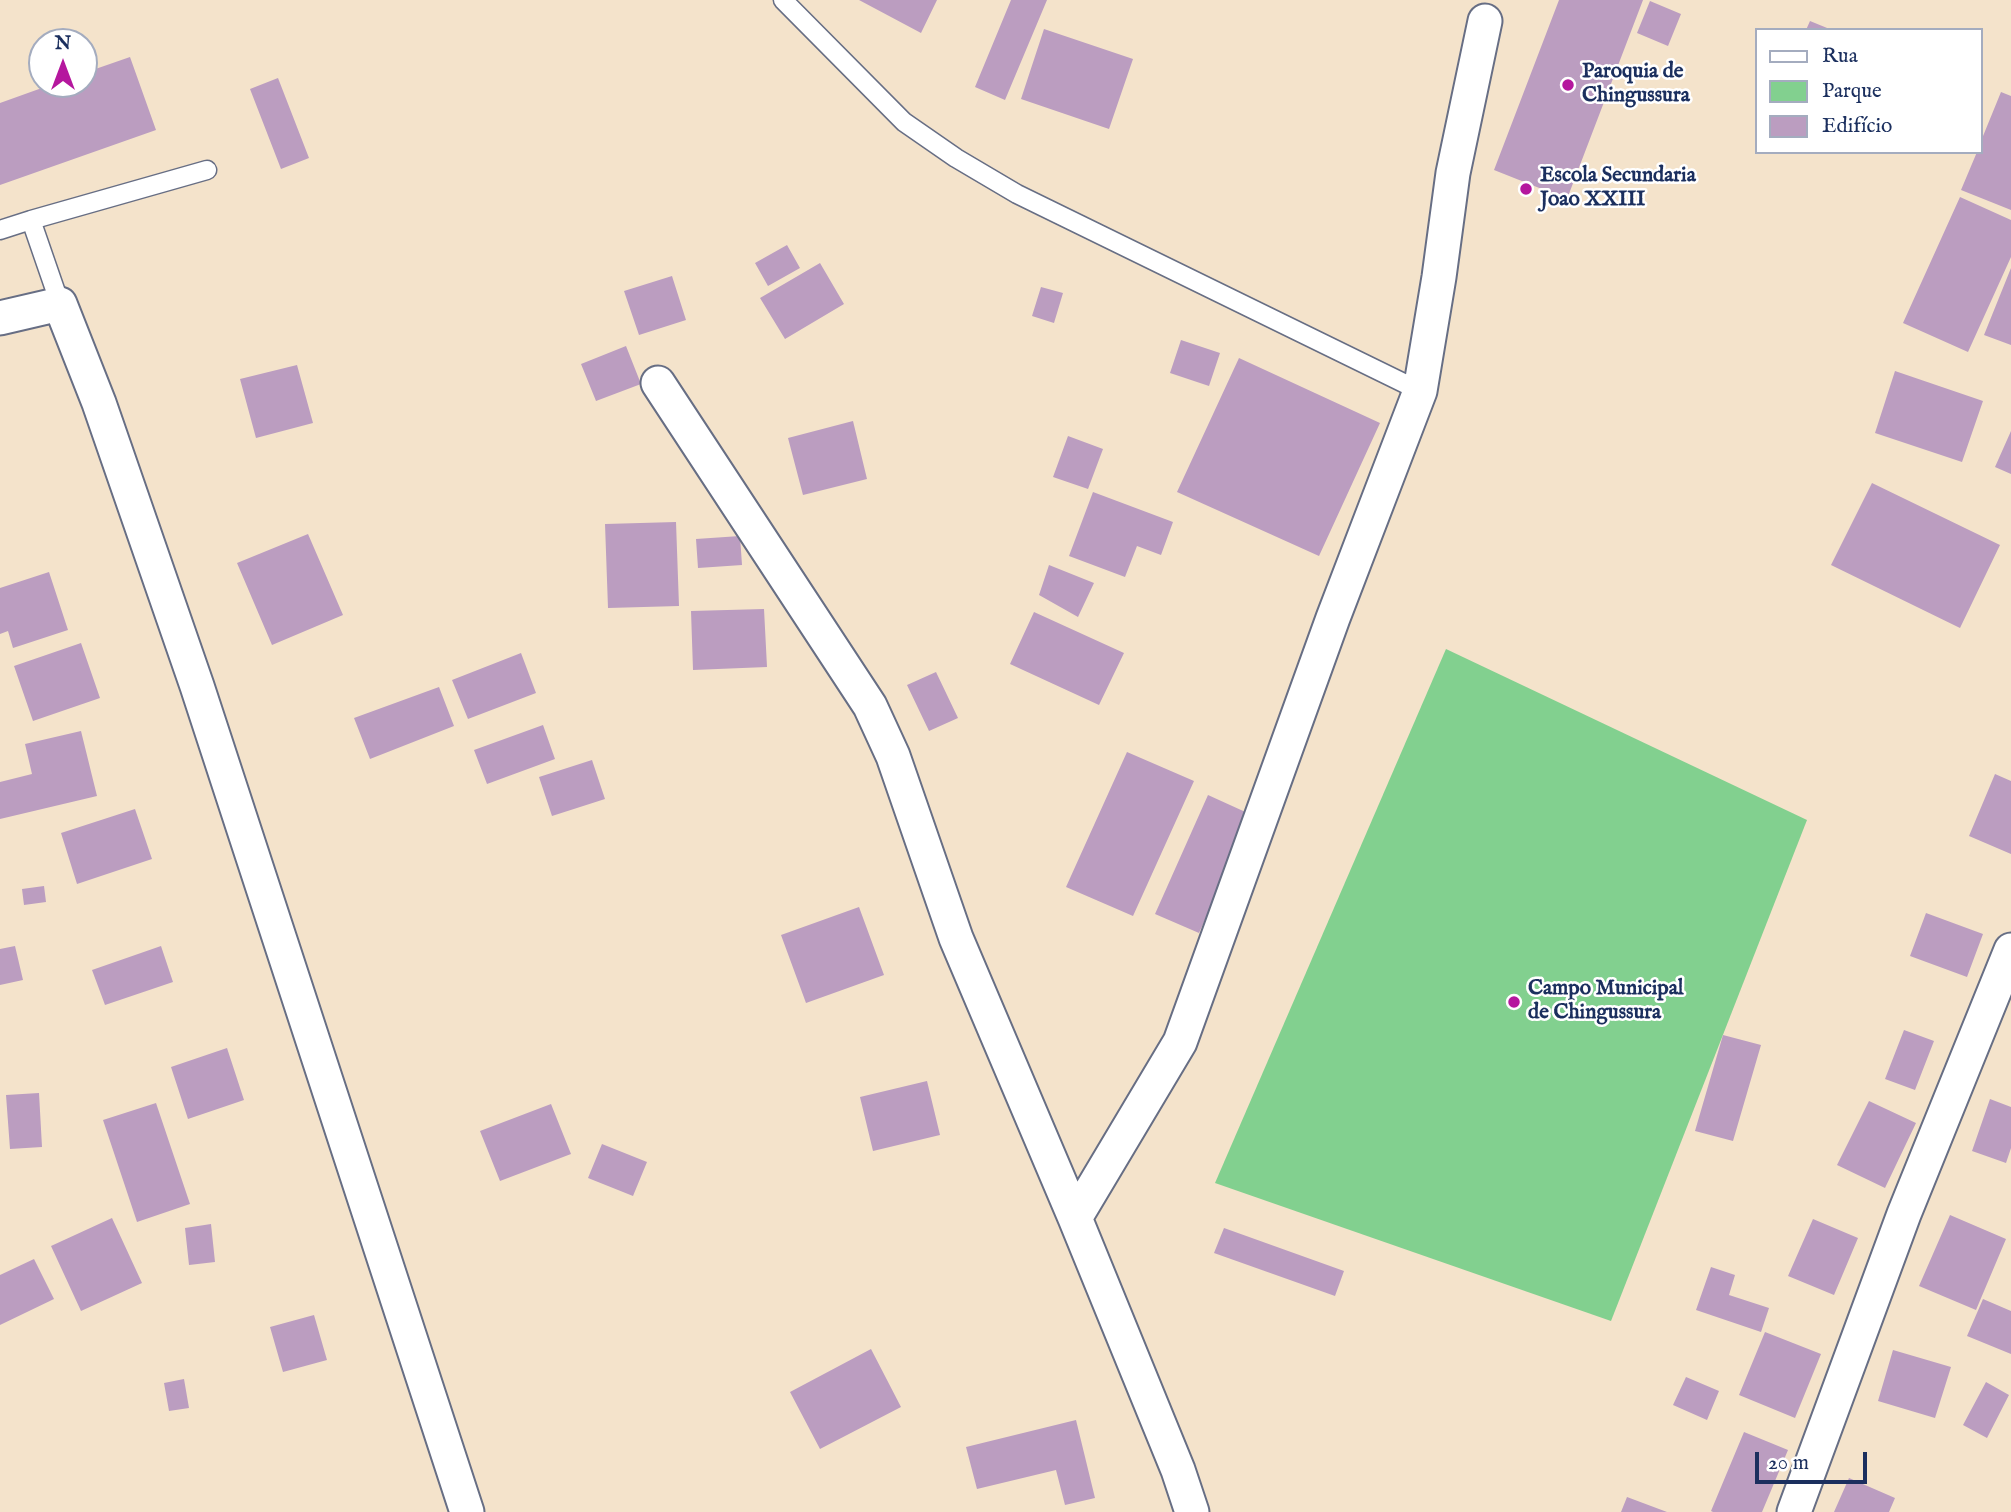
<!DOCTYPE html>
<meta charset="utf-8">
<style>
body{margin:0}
#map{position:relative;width:2011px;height:1512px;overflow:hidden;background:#f4e3cb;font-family:"IM FELL English",serif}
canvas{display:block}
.legend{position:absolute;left:1755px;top:28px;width:228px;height:126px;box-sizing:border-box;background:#fff;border:2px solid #a4acbf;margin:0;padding:9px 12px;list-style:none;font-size:21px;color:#1b2f5e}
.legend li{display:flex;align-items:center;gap:14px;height:35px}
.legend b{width:35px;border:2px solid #a4acbf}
.north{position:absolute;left:28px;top:28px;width:70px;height:70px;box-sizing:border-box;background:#fff;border:2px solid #a4acbf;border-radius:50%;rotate:0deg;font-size:19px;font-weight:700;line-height:28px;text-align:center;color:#1b2f5e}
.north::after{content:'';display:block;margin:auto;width:24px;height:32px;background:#b5179e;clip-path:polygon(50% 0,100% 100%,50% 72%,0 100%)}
.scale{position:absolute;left:1755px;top:1452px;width:112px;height:32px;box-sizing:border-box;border:4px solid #1b2f5e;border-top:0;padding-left:9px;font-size:21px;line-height:24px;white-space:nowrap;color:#1b2f5e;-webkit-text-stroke:5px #fff;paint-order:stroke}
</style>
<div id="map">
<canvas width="2011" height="1512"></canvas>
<ul class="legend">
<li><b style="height:9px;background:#fff"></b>Rua</li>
<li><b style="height:19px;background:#82d08f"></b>Parque</li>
<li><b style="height:19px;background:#bb9dc0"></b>Edifício</li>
</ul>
<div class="north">N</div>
<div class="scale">20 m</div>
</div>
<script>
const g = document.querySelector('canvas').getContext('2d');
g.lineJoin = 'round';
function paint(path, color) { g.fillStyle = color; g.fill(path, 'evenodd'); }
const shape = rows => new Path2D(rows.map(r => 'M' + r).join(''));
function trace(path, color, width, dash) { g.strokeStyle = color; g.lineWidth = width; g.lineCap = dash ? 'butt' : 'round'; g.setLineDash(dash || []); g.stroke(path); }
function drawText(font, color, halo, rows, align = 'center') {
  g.font = font + ' "IM FELL English",serif'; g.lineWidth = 5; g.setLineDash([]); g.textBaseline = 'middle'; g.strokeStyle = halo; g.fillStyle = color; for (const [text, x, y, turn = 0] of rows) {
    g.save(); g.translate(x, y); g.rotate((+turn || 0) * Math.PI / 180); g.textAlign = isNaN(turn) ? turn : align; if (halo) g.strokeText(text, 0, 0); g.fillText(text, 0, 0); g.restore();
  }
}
paint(shape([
 [1446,649,1807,820,1611,1321,1215,1183]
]), '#82d08f');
paint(shape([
 [859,0,937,0,921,33],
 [1011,0,1047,0,1005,100,975,87],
 [1559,0,1643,0,1567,199,1494,170],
 [1650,1,1681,14,1668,46,1637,33],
 [1810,21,1832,30,1806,30],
 [1044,29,1133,59,1109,129,1021,99],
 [130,57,156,130,0,185,0,103,53,84,84,84,84,73],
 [278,78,309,158,281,169,250,89],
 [2001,92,2011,96,2011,210,1961,190,1977,152,1981,152,1981,141],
 [1960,197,2011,220,2011,257,1968,352,1903,323],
 [787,245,800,268,768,286,755,263],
 [820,263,844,304,785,339,760,298],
 [2011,268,2011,345,1984,335],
 [672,276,686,320,639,335,624,291],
 [1041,287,1063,293,1054,323,1032,316],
 [1181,340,1220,353,1209,386,1170,373],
 [626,346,641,384,596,401,581,364],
 [1239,358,1380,423,1319,556,1177,492],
 [297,365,313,423,256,438,240,379],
 [1895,371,1983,401,1962,462,1875,433],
 [853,421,867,479,803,495,788,438],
 [2011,431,2011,474,1995,467],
 [1068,436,1103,449,1088,489,1053,477],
 [1872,483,2000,545,1960,628,1831,565],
 [1093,492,1173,522,1161,555,1137,546,1125,577,1069,556],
 [676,522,679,606,608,608,605,524],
 [308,534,343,615,272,645,237,563],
 [740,536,742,565,698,568,696,539],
 [1049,565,1094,583,1078,617,1039,595],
 [49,572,68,630,13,648,8,631,0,634,0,588],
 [764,609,767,667,693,670,691,611],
 [1034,612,1124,653,1099,705,1010,664],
 [81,643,100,698,33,721,14,666],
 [521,653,536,693,468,719,452,680],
 [936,672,958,718,929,731,907,685],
 [439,687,454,726,370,759,354,718],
 [543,725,555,759,487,784,474,750],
 [81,731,97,796,0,819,0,782,32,774,25,744],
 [1127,752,1194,781,1133,916,1066,887],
 [592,760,605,799,552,816,539,777],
 [1995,774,2011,781,2011,854,1969,836],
 [1208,795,1252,815,1199,933,1155,914],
 [135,809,152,859,77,884,61,833],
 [44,886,46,902,24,905,22,889],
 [859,907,884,975,806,1003,781,935],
 [1926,913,1983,934,1967,977,1910,956],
 [15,946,23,980,0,985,0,949],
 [161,946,173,982,105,1005,92,970],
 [1904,1030,1934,1041,1915,1090,1885,1079],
 [1723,1035,1761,1045,1733,1141,1695,1131],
 [227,1048,244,1100,188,1119,171,1067],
 [927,1081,940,1135,873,1151,860,1097],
 [39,1093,42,1147,10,1149,6,1095],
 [1990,1099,2011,1107,2011,1148,2006,1163,1972,1151],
 [1869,1101,1916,1123,1885,1188,1837,1165],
 [156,1103,190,1204,137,1222,103,1120],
 [551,1104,571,1154,500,1181,480,1131],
 [602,1144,647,1162,633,1196,588,1178],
 [1950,1215,2006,1239,1976,1310,1919,1286],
 [112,1218,142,1283,81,1311,51,1246],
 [1813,1219,1858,1238,1834,1295,1788,1276],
 [211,1224,215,1262,189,1265,185,1228],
 [1224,1228,1344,1271,1335,1296,1214,1253],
 [34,1259,54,1299,0,1325,0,1275],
 [1711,1267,1735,1275,1729,1295,1769,1308,1761,1332,1696,1310],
 [1983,1299,2011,1311,2011,1354,1967,1336],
 [314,1315,327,1360,283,1372,270,1327],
 [1765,1332,1821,1354,1795,1418,1739,1395],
 [871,1349,901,1407,820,1449,790,1392],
 [1893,1350,1951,1367,1935,1418,1878,1401],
 [1686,1377,1719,1391,1707,1420,1673,1405],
 [184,1379,189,1408,169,1411,164,1383],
 [1986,1382,2009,1395,1987,1438,1963,1425],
 [1076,1420,1095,1498,1065,1505,1056,1470,977,1489,966,1447],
 [1744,1432,1788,1450,1762,1512,1713,1512,1711,1511],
 [1849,1478,1895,1498,1889,1512,1834,1512],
 [1627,1497,1667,1512,1621,1512]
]), '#bb9dc0');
const lane = shape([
 [783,0,904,122,956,158,1017,194,1420,391],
 [0,230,31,220],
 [60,304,31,220,207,170]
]);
const street = shape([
 [0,318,60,304,99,403,197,686,467,1512],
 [658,383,870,706,893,756,956,938,1075,1218,1178,1470,1192,1512],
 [1075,1218,1180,1042,1333,618,1420,391,1439,277,1453,173,1485,21],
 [1794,1512,1904,1214,2011,950]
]);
trace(lane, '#676e84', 21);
trace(street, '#676e84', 37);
trace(lane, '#fff', 18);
trace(street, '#fff', 33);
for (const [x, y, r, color] of [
 [1568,85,7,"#b5179e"],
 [1526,189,7,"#b5179e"],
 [1514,1002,7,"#b5179e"]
]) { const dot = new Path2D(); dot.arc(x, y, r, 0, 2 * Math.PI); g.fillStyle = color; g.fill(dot); trace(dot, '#fff', 2.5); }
drawText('bold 21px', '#1b2f5e', '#fff', [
 ["Paroquia de",1582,73],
 ["Chingussura",1582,97],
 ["Escola Secundaria",1540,177],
 ["Joao XXIII",1540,201],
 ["Campo Municipal",1528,990],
 ["de Chingussura",1528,1014]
], 'left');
</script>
